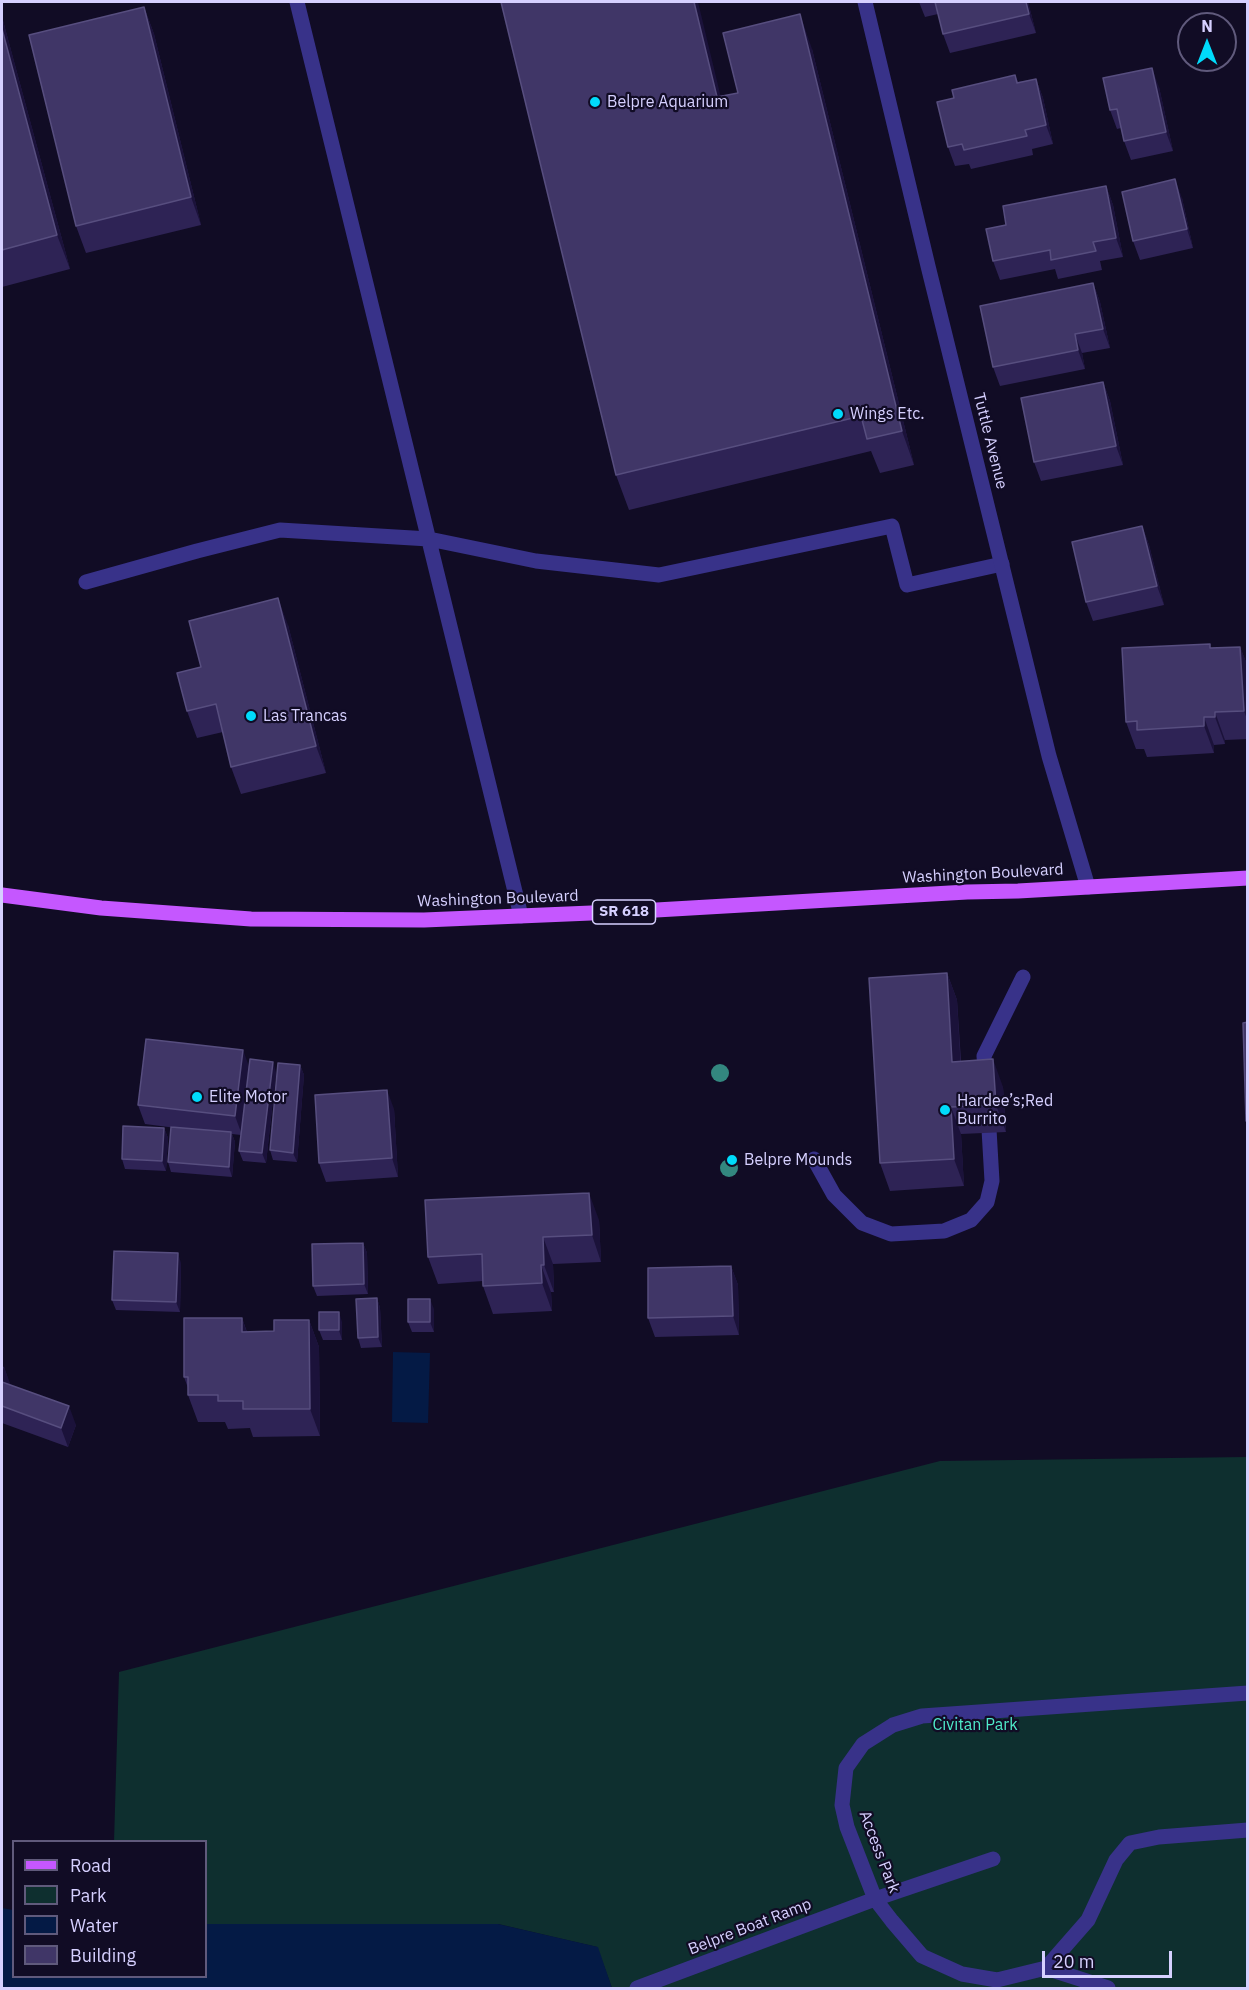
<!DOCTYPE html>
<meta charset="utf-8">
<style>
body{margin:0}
#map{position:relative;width:1249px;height:1990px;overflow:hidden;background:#110c25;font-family:"IBM Plex Sans",sans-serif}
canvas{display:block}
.frame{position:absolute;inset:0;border:3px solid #d6d0ff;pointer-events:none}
.legend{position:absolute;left:12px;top:1840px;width:195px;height:138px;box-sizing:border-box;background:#110c25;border:2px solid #605a7c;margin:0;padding:8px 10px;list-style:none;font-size:18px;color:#d6d0ff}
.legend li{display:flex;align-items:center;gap:12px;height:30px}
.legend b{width:30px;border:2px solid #605a7c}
.north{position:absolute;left:1177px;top:12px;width:60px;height:60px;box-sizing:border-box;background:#110c25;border:2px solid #605a7c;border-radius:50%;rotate:0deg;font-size:16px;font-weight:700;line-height:24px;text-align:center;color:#d6d0ff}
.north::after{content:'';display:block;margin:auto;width:21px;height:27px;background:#00dbfb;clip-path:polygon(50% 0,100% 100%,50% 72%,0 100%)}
.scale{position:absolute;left:1042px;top:1951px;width:130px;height:27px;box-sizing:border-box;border:3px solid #d6d0ff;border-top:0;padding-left:8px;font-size:18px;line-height:21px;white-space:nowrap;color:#d6d0ff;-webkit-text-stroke:4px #110c25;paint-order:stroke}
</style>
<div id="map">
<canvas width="1249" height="1990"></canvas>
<div class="frame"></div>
<ul class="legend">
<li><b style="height:8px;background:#c557ff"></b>Road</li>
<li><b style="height:16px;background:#0e2f2f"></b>Park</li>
<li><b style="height:16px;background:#041a45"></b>Water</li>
<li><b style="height:16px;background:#403667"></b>Building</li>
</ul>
<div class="north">N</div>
<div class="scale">20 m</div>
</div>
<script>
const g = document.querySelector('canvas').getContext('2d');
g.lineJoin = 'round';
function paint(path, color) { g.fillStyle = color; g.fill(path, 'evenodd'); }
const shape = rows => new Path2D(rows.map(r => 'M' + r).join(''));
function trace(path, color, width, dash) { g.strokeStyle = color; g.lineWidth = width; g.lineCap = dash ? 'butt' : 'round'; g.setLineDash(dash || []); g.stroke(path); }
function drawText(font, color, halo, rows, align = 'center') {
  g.font = font + ' "IBM Plex Sans",sans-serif'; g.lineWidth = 4.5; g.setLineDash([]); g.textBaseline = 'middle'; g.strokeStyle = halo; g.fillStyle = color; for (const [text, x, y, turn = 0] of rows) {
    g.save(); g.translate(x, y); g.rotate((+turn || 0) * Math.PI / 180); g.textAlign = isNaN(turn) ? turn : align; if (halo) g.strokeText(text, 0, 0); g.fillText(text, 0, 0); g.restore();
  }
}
paint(shape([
 [1247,1457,1247,1988,612,1988,597,1947,498,1924,206,1924,206,1842,114,1842,119,1672,940,1461]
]), '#0e2f2f');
paint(shape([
 [393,1352,430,1353,428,1423,392,1422],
 [2,1908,13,1910,14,1976,206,1976,206,1924,498,1924,598,1947,612,1988,2,1988]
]), '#041a45');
trace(shape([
 [297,2,521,916],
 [86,582,197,551,280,530,429,539,536,561,659,575,892,526,907,585,1002,564],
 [986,1079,984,1056,1023,977],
 [814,1159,834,1195,862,1223,891,1234,944,1231,971,1220,987,1202,992,1181,988,1112],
 [1248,1693,922,1716,893,1725,863,1744,846,1768,842,1805,847,1827,875,1899,892,1921,922,1956,962,1974,997,1980,1046,1968,1088,1920,1116,1860,1130,1843,1159,1837,1248,1830],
 [1046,1968,1108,1988],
 [637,1988,875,1899,993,1859]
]), '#383289', 15);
trace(shape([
 [865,2,928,266,1049,756,1088,887]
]), '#383289', 15);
trace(shape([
 [2,895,101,908,251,919,424,920,639,911,967,892,1018,891,1248,878]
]), '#c557ff', 15);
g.fillStyle = '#33877f';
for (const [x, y] of [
 [720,1073],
 [729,1168]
]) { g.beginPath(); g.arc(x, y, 9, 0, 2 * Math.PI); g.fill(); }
paint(shape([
 [919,2,1028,2,1036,33,950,53,943,34,938,14,925,17],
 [144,7,154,34,201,225,86,253,76,226],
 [2,17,70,269,2,287],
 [812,49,914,465,880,473,871,451,629,510,616,475,721,96,738,93],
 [1015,75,1018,82,1036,79,1043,98,1053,144,1032,149,1033,155,971,169,969,164,955,166,948,147,954,98],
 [1159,87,1173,151,1131,160,1124,141,1121,128,1117,129,1110,110],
 [1106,186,1113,205,1123,257,1100,261,1102,270,1058,279,1055,269,1000,280,993,261,1006,225],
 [1182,198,1193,248,1140,260,1133,241],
 [1093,283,1100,302,1110,348,1082,353,1085,369,1000,386,993,367],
 [1103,382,1110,401,1123,465,1041,481,1034,462],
 [1142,526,1149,545,1164,605,1093,621,1086,602],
 [288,625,326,773,241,794,231,767,223,732,197,738,187,711,201,667],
 [1240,647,1248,667,1248,739,1225,740,1225,744,1214,745,1214,753,1147,757,1144,749,1136,749,1126,722,1211,648],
 [947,973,957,1000,961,1061,1003,1087,1006,1132,961,1134,964,1186,890,1191,880,1163],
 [300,1065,304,1075,297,1162,273,1160,270,1150],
 [276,1072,266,1163,243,1161,239,1151,241,1135,232,1134,235,1142,232,1177,171,1172,168,1162,176,1128,145,1124,138,1105],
 [394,1109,398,1177,326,1182,319,1163],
 [164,1128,168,1138,166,1171,125,1169,122,1159],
 [599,1220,601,1262,553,1264,554,1292,551,1292,552,1311,493,1314,483,1286,483,1281,438,1284,428,1257],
 [363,1243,367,1253,368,1294,317,1296,313,1286],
 [181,1263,180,1312,116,1310,112,1300],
 [731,1266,738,1285,739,1335,655,1337,648,1318],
 [377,1298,380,1308,382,1347,361,1348,358,1338],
 [434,1309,434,1332,412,1332,408,1322],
 [242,1318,247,1332,274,1331,309,1320,319,1347,320,1436,253,1437,250,1428,228,1429,225,1422,198,1422,188,1395,188,1388,184,1377],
 [342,1322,342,1340,323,1340,319,1330],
 [2,1366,4,1367,10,1385,76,1425,68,1447,2,1423]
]), '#2e2355');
paint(shape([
 [694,2,698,2,729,131,717,97],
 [1026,2,1028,2,1036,33,1029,14],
 [144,7,154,34,201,225,191,197],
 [800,14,812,49,914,465,902,431],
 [2,17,70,269,57,235,2,29],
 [1152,68,1159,87,1173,151,1166,132],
 [1036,79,1043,98,1053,144,1046,125],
 [1175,179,1182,198,1193,248,1187,229],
 [1106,186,1113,205,1123,257,1116,238],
 [1093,283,1100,302,1110,348,1103,329],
 [1075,334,1082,353,1085,369,1078,350],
 [1103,382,1110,401,1123,465,1116,446],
 [1142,526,1149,545,1164,605,1157,586],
 [278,598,288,625,326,773,316,746],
 [1240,647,1248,667,1248,722,1244,711],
 [1215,712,1225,740,1225,744,1215,717],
 [1204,717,1214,745,1214,753,1204,726],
 [947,973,957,1000,962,1089,952,1062],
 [243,1050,250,1069,242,1135,235,1116],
 [993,1059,1003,1087,1006,1132,996,1105],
 [273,1062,276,1072,266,1163,262,1153],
 [300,1065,304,1075,297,1162,293,1153],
 [387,1090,394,1109,398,1177,392,1158],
 [951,1107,961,1134,964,1186,954,1159],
 [164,1128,168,1138,166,1171,162,1161],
 [231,1132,235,1142,232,1177,229,1167],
 [589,1193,599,1220,601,1262,592,1235],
 [543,1237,553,1264,554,1292,544,1265],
 [363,1243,367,1253,368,1294,364,1284],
 [178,1253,181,1263,180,1312,176,1302],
 [541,1265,551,1292,552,1311,542,1283],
 [731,1266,738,1285,739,1335,733,1316],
 [377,1298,380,1308,382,1347,378,1337],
 [430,1299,434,1309,434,1332,430,1322],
 [339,1312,342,1322,342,1340,339,1330],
 [242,1318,251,1345,242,1332],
 [309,1320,319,1347,320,1436,310,1409],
 [4,1367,11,1386,2,1389,2,1373],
 [69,1406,76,1425,68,1447,61,1428]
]), '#1b123a');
const building = shape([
 [501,2,694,2,717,97,738,93,723,33,800,14,902,431,867,439,861,416,616,475,501,2],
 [935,2,1026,2,1029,14,943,34,935,2],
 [144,7,191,197,76,226,29,35,144,7],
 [2,29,57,235,2,250,2,29],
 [1152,68,1166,132,1124,141,1117,109,1110,110,1103,78,1152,68],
 [1015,75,1017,83,1036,79,1046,125,1025,130,1027,136,964,150,962,144,948,147,937,102,954,98,952,90,1015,75],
 [1175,179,1187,229,1133,241,1122,192,1175,179],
 [1106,186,1116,238,1093,242,1096,251,1051,260,1050,250,993,261,986,229,1006,225,1003,206,1106,186],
 [1093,283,1103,329,1075,334,1078,350,993,367,980,306,1093,283],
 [1103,382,1116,446,1034,462,1021,398,1103,382],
 [1142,526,1157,586,1086,602,1072,542,1142,526],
 [278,598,316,746,231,767,216,704,187,711,177,673,201,667,189,621,278,598],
 [1210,644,1210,648,1240,647,1244,711,1215,712,1215,717,1204,717,1204,726,1137,730,1137,721,1126,722,1122,648,1210,644],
 [947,973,952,1062,993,1059,996,1105,951,1107,954,1159,880,1163,869,978,947,973],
 [1248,1022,1248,1121,1246,1121,1243,1023,1248,1022],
 [146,1039,243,1050,235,1116,138,1105,146,1039],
 [250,1059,273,1062,262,1153,239,1151,250,1059],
 [278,1063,300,1065,293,1153,270,1150,278,1063],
 [387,1090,392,1158,319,1163,315,1095,387,1090],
 [123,1126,164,1128,162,1161,122,1159,123,1126],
 [171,1127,231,1132,229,1167,168,1162,171,1127],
 [589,1193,592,1235,543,1237,544,1265,541,1265,542,1283,483,1286,482,1254,428,1257,425,1200,589,1193],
 [363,1243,364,1284,313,1286,312,1244,363,1243],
 [114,1251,178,1253,176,1302,112,1300,114,1251],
 [731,1266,733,1316,648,1318,648,1268,731,1266],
 [377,1298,378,1337,358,1338,356,1299,377,1298],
 [408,1299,430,1299,430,1322,408,1322,408,1299],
 [319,1312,339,1312,339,1330,319,1330,319,1312],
 [184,1318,242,1318,242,1332,274,1331,274,1320,309,1320,310,1409,243,1409,243,1401,218,1401,218,1395,188,1395,188,1377,184,1377,184,1318],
 [2,1382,69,1406,61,1428,2,1406,2,1382]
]);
paint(building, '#403667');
trace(building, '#574e7f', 1.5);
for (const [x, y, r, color] of [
 [595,102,6,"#00dbfb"],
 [838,414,6,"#00dbfb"],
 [251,716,6,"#00dbfb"],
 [197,1097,6,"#00dbfb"],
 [945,1110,6,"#00dbfb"],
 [732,1160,6,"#00dbfb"]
]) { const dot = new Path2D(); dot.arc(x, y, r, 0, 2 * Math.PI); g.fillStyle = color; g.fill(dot); trace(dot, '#110c25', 2); }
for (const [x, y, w] of [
 [624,912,63]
]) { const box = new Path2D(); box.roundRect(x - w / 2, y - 12, w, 24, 4.5); g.fillStyle = '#110c25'; g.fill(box); trace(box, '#d6d0ff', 1.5); }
drawText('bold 15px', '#d6d0ff', null, [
 ["SR 618",624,912]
]);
drawText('16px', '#d6d0ff', '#110c25', [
 ["Belpre Aquarium",607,102],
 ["Wings Etc.",850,414],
 ["Las Trancas",263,716],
 ["Elite Motor",209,1097],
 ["Hardee’s;Red",957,1101],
 ["Burrito",957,1119],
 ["Belpre Mounds",744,1160]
], 'left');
drawText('16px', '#d6d0ff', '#110c25', [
 ["Tuttle Avenue",990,441,76],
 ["Washington Boulevard",983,874,-3],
 ["Washington Boulevard",498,899,-2],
 ["Access Park",879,1852,69],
 ["Belpre Boat Ramp",750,1927,-21]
]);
drawText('16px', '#4febc9', '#110c25', [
 ["Civitan Park",975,1725]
]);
</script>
